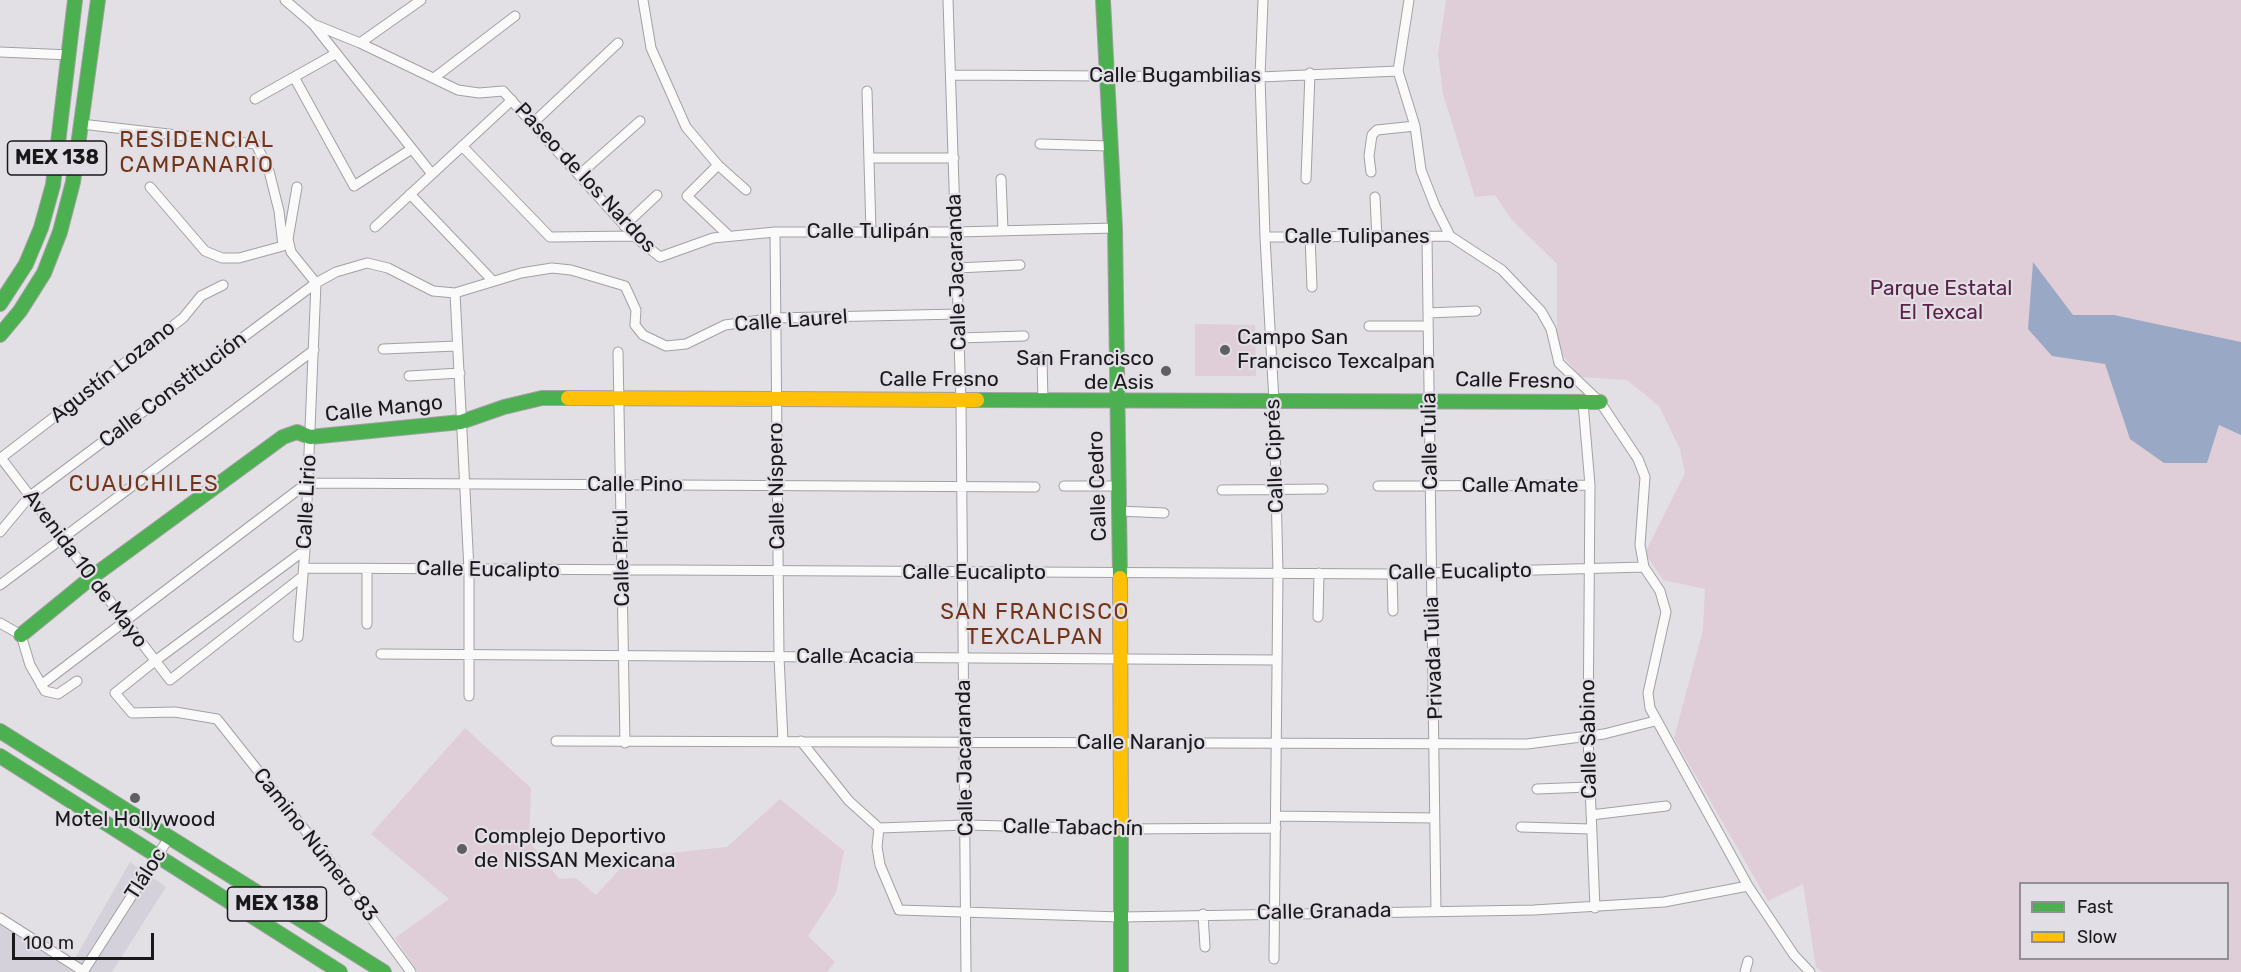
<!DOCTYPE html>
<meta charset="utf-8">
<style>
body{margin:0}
#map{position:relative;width:2241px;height:972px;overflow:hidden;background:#e2e0e4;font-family:Rubik,sans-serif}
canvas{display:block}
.legend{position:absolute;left:2019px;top:882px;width:210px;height:78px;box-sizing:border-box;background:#e1dee6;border:2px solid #918f95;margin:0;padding:8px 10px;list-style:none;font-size:18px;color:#19181b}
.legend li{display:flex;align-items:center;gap:12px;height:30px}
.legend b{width:30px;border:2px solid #918f95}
.scale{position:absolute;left:12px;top:933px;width:142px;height:27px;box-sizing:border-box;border:3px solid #19181b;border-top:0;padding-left:8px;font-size:18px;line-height:21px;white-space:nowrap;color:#19181b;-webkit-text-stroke:4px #e1dee6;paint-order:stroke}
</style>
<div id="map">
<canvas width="2241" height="972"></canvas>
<ul class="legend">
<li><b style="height:8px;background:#4caf50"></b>Fast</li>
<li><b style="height:8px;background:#ffc107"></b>Slow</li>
</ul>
<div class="scale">100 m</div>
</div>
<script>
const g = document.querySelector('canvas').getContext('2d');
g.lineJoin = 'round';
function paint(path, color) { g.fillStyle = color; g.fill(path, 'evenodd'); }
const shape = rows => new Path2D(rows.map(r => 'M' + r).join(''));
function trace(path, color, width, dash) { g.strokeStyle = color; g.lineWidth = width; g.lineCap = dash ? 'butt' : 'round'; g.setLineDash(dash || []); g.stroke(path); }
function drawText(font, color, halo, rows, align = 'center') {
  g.font = font + ' Rubik,sans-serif'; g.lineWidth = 4.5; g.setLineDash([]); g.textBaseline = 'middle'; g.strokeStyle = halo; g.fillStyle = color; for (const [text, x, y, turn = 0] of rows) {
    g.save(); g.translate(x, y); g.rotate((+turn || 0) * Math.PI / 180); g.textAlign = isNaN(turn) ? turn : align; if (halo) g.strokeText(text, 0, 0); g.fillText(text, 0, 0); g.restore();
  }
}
paint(shape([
 [130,862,166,887,112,972,0,972,0,912,74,960]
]), '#d5d1db');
paint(shape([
 [1446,0,2241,0,2241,972,1823,972,1816,967,1803,884,1768,901,1674,738,1703,630,1705,589,1663,580,1645,553,1685,473,1680,449,1659,406,1627,380,1581,377,1557,349,1557,264,1512,220,1495,195,1475,197,1443,94,1438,54],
 [2020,884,2228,884,2228,958,2020,958],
 [1195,324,1255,325,1256,376,1195,376],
 [465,728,531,788,529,841,559,879,576,878,596,895,631,857,727,847,780,799,844,851,836,893,808,936,835,962,827,972,418,972,395,938,449,899,371,834]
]), '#dfcdd8');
paint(shape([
 [2033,262,2073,315,2114,315,2241,342,2241,435,2219,425,2207,463,2164,463,2130,439,2105,364,2052,356,2028,329]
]), '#99a9c5');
const street = shape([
 [285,0,313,24,432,174],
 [643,0,651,48,686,127,718,165,746,190],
 [948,0,961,402,966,972],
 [1263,0,1260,77,1265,237,1274,402,1278,573,1274,959],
 [1409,0,1398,71,1415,126,1421,170,1435,206,1450,236,1502,270,1541,311,1551,329,1559,363,1600,402,1638,459,1645,477,1640,545,1644,567,1660,591,1666,612,1648,693,1650,708,1748,886,1794,955,1810,972],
 [313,24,360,43,458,90,479,93,503,91,634,236,660,257,713,238,775,232,956,232,1115,228],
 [360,43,421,0],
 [0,52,70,55],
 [952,75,1260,77,1398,71],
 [294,77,354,186,410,150],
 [434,78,515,16],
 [867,91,871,232],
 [255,99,335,54],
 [81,124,256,144,269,171,279,211,283,246,239,258,222,258,205,251,150,187],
 [532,124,618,43],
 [1040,144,1110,146],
 [462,146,550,237,634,236],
 [870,158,954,158],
 [718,165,687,196,728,235],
 [1371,172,1369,156,1372,135,1377,130,1415,126],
 [579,175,640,121],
 [1001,179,1003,230],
 [1306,179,1310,73],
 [297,187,288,239,291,252,316,283],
 [410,194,492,280],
 [1375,197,1377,238],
 [624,226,657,195],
 [375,227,512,100],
 [775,232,779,657,783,741],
 [1310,236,1312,287],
 [1265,237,1450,236],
 [1427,237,1436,911],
 [957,268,1020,265],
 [455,293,469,570,469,696],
 [1428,313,1476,311],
 [1369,326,1428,326],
 [959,338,1024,336],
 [383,349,457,346],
 [618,352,625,743],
 [1042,357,1043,401],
 [409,376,460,373],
 [1583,403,1590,485,1588,737,1595,908],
 [1,458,170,680,303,576],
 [1,458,183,318,201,296,223,285],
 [1064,486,1120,486],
 [1378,486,1590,485],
 [1222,490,1323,489],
 [1119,511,1164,513],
 [0,532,30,496,316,283,336,272,367,263,388,268,433,291,455,293,521,273,552,268,571,270,625,286,636,310,635,325,643,335,666,346,686,344,725,325,775,318,959,314],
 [305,550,155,661,115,693,132,713,175,712,217,719,328,859,411,972],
 [304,568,1392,574,1644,567],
 [1392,574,1393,611],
 [0,585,314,350],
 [1318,617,1319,573],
 [0,623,21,635,30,665,45,691,58,694,77,681],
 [367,624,367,569],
 [298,637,305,550,316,283],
 [381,654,1276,660],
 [41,685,307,483,1035,487],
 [556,741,1527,744,1604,734,1655,721],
 [801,741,849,801,879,828,966,825,1121,829,1276,828],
 [1537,789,1589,787],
 [1591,815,1666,806],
 [1276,816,1434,818],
 [1521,827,1591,829],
 [879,828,877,847,880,865,899,910,1121,917,1534,910,1664,902,1748,886],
 [1203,914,1205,947],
 [0,918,83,971],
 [83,972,170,836],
 [1745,972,1748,961]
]);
const fast = shape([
 [1103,0,1115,228,1120,578],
 [0,304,26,264,41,228,53,185,75,0],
 [0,335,20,311,44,273,60,232,73,182,98,0],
 [977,400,1600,402],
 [21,635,92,577,283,437,297,432,310,437,461,422,504,407,542,398,568,398],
 [0,731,384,972],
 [0,756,340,972],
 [1121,829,1121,972]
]);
const slow = shape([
 [568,398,977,400],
 [1120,578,1121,829]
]);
trace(street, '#a2a0a4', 11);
trace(fast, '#a2a0a4', 16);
trace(slow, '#a2a0a4', 16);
trace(street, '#fbfafb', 9);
trace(fast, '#4caf50', 14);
trace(slow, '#ffc107', 14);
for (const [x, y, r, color] of [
 [1225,350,6,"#5f5e61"],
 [1166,371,6,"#5f5e61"],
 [135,798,6,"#5f5e61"],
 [462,849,6,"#5f5e61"]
]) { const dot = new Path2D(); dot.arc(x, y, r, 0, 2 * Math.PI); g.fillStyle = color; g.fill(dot); trace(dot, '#e1dee6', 2); }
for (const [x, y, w] of [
 [57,158,99],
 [277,904,99]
]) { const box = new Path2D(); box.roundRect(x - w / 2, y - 17, w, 34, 4.5); g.fillStyle = '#e1dee6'; g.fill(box); trace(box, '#19181b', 1.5); }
drawText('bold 20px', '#19181b', null, [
 ["MEX 138",57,158],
 ["MEX 138",277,904]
]);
drawText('21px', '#19181b', '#e1dee6', [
 ["Calle Bugambilias",1175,76],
 ["Paseo de los Nardos",585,178,47],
 ["Calle Tulipán",868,232],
 ["Calle Tulipanes",1357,237],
 ["Calle Jacaranda",957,272,-92],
 ["Calle Laurel",791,321,-4],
 ["Agustín Lozano",113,372,-38],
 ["Calle Fresno",939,380],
 ["Calle Fresno",1515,381,1],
 ["Calle Constitución",173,390,-37],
 ["Calle Mango",384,409,-6],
 ["Calle Tulia",1430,441,-91],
 ["Calle Ciprés",1275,456,-92],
 ["Calle Pino",635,485],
 ["Calle Níspero",777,486,-91],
 ["Calle Cedro",1098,486,-92],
 ["Calle Amate",1520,486],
 ["Calle Lirio",307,502,-87],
 ["Calle Pirul",622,558,-91],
 ["Avenida 10 de Mayo",85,569,53],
 ["Calle Eucalipto",488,570,1],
 ["Calle Eucalipto",1460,572,-1],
 ["Calle Eucalipto",974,573],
 ["Calle Acacia",855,657],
 ["Privada Tulia",1434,658,-92],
 ["Calle Sabino",1589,739,-91],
 ["Calle Naranjo",1141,743],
 ["Calle Jacaranda",965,758,-91],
 ["Calle Tabachín",1073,828,1],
 ["Camino Número 83",315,845,52],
 ["Tláloc",146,874,-57],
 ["Calle Granada",1324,912,-1]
]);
drawText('21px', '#592247', '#e1dee6', [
 ["Parque Estatal",1941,289],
 ["El Texcal",1941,313]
]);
drawText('21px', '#19181b', '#e1dee6', [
 ["Campo San",1237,338],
 ["Francisco Texcalpan",1237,362],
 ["San Francisco",1154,359,"right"],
 ["de Asis",1154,383,"right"],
 ["Motel Hollywood",135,820,"center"],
 ["Complejo Deportivo",474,837],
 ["de NISSAN Mexicana",474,861]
], 'left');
g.letterSpacing = '1.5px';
drawText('22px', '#743417', '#e1dee6', [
 ["RESIDENCIAL",197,141],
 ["CAMPANARIO",197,166],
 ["CUAUCHILES",144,485],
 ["SAN FRANCISCO",1035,613],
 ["TEXCALPAN",1035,638]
]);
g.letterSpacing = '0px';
</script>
